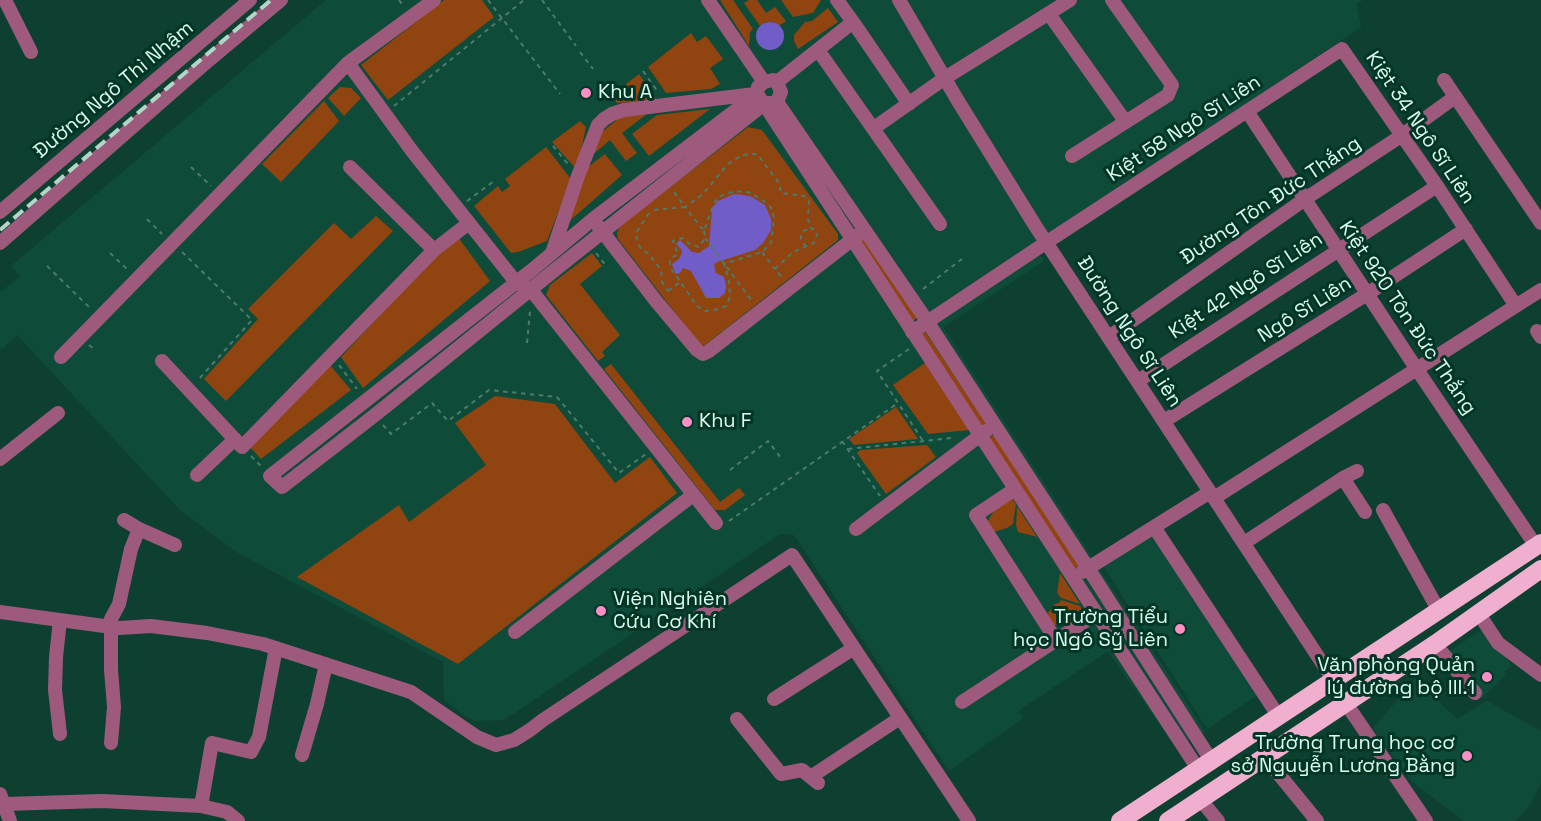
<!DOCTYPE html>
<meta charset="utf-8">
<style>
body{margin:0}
canvas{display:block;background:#0e4031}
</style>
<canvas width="1541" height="821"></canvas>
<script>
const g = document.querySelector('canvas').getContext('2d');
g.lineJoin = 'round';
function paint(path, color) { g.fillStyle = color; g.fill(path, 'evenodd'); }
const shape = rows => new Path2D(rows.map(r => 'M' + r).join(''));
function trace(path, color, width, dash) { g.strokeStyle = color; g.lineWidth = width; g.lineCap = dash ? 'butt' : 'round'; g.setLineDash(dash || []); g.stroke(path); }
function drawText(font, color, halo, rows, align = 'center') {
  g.font = font + ' "Space Grotesk",sans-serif'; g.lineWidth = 6; g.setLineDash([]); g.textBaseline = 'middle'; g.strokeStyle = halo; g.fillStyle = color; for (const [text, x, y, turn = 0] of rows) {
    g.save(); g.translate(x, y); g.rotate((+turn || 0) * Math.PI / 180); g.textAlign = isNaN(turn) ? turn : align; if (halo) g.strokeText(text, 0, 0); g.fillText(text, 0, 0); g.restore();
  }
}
paint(shape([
 [326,0,1363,0,1356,4,1361,27,1033,246,1044,261,943,327,1205,731,1177,749,1108,651,1018,711,1023,718,949,771,794,535,780,534,516,712,503,720,475,721,463,715,444,699,443,662,238,553,180,510,17,335,2,349,0,347,0,292,20,277,11,266],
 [1152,533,1259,694,1207,729,1102,564],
 [1484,628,1512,666,1504,672,1506,675,1481,699,1449,652],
 [1416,679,1457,719,1487,701,1541,731,1541,783,1528,808,1515,821,1464,821,1410,780,1373,728]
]), '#0f4b39');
paint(shape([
 [444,0,482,0,494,17,388,100,361,65],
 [720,0,733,0,753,29,750,32,749,46],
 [749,0,757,0,766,13,775,7,786,21,779,26,773,22,766,22,760,26,744,3],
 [781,0,821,0,813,13,793,17],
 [828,8,838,22,798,49,794,41,794,35,805,22,812,21],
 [691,33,697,42,706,36,723,59,710,68,720,84,711,89,666,93,648,67],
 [639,74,657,100,617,103,611,96],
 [340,87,351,88,361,98,344,116,328,98],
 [324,101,339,121,281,182,262,164],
 [710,109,649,156,632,134,657,115],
 [647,114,622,133,637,153,626,161,610,140,590,157,598,135,623,115],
 [580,121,586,127,577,170,552,142],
 [748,127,762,130,838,234,838,240,705,345,700,345,618,239,617,233,620,226],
 [546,147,571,179,547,241,518,252,511,253,474,206,498,186,502,192,510,186,505,179],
 [605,154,622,175,565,225,584,170],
 [376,216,393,231,226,401,204,379,258,319,248,309,334,223,351,239],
 [458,237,490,281,363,388,341,357,421,271],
 [864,239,917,318,912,322,859,241],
 [592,253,602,266,580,284,620,335,602,352,605,356,598,361,546,295,550,285],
 [924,330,987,425,981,429,918,334],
 [925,363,970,430,928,434,893,385],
 [329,364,351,390,261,459,249,446],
 [611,364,720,502,739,488,745,495,725,510,715,510,604,369],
 [495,396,555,404,615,483,650,457,677,493,458,664,297,577,399,505,409,522,486,465,455,423],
 [896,407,918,439,854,445,849,439],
 [995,434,1080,565,1074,569,989,438],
 [927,445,936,457,886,494,857,453,860,450],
 [1010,495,1016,504,1013,524,1007,528,990,533,987,525,988,521,996,507],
 [1017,506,1037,537,1018,532,1016,525],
 [1060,573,1080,604,1061,598,1057,593],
 [1061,600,1080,606,1086,615,1076,621,1060,625,1054,625,1044,618,1055,604,1059,603]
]), '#904410');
paint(shape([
 '756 36a14 14 0 1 1 28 0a14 14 0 1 1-28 0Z',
 [734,194,750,196,765,205,771,219,771,230,763,243,755,250,717,262,714,265,716,273,724,277,726,286,725,293,719,298,706,298,691,271,683,268,680,273,676,274,674,270,672,264,679,259,682,253,682,250,676,244,680,240,692,252,699,253,709,246,712,208,718,201]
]), '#715dc8');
trace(shape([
 [399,0,404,7],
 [488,0,560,94],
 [542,0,576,46],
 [580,52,593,69],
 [643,71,658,92],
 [394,106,524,0],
 [553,146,568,164],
 [191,167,211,186],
 [467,201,494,181],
 [654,210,685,207,674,192],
 [649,213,636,233,637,241,641,249,648,253,661,270,662,282,668,291],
 [147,219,162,234],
 [704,231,705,238,699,247,691,245,683,238,673,241,678,254,670,259,670,267,697,306,705,311,715,310,726,306,730,297,729,280,724,264,762,252,771,243,774,219,772,209,768,204,751,193,743,191,727,193,719,197,714,203,704,231,685,207,703,194,728,164,742,155,757,154,779,183,781,193,804,196,809,201,808,219,811,228,815,230,817,235,814,243,793,252,775,269,782,277],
 [705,238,752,301],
 [806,247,801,239,801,234,803,231,811,228],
 [182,252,252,320,199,379],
 [762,252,775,269],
 [110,253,129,271],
 [596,253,607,267],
 [47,266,89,307],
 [923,289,962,259],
 [668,291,680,282],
 [527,343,530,311],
 [89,345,94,349],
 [909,349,877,371,923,441],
 [339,365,357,389],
 [383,425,391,434,432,403,448,421,489,390,557,397,619,473,646,454],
 [842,441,880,496],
 [848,449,952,438],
 [251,456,262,467],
 [730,470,768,441,781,458],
 [729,521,898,403]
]), '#4e7a6c', 2, [4.5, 4.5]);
trace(shape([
 [5,0,31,52],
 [708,0,764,82],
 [899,0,958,101,1036,227,1334,681],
 [1049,14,1125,121],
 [853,22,909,104],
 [818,50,940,224],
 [348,63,412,151,515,281,531,290,716,523],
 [1444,80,1541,223],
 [777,82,853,22,837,0],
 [757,94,764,104,777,102,781,92,777,82,773,80,764,82,758,87,757,94,593,219,532,270,270,476,282,487,375,415,561,265,764,104,1198,769],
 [777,102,927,321,1088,568,1211,760],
 [1247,111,1416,368,1536,546],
 [874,128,945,78,1070,0],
 [1072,156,1168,95,1172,85,1112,0],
 [350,167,434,250],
 [0,212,250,0],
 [598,226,656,301,697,350,703,354,709,351,858,235],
 [0,243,202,66,281,0],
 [552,253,578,176,598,125,604,119,612,114,624,110,755,94],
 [1537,331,1541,337],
 [912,332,1047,242,1342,49,1437,186,1516,306],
 [1109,337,1305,199,1401,136,1455,97],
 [61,357,348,63,434,0],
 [162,361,242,447,434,250,469,223],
 [1138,381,1437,186],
 [1164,421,1367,294,1466,229],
 [0,459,58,413],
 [197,475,235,439],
 [1343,478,1365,512],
 [1015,489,976,515,1056,640],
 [1214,498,1541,290],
 [1383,510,1439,611],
 [124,520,139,529,175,545],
 [1154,527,1279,717],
 [856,529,986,431],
 [1244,543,1343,478,1357,471],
 [1082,572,1210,492],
 [0,612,119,628,151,626,207,633,263,644,411,692,477,737,496,745,514,740,530,730,543,720,792,555,969,821],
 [1479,614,1498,643,1541,675],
 [515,632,693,495],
 [1435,644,1475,693],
 [774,699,854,648],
 [962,702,1096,614],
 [1345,702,1426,821],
 [737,719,781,774,802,770,818,783],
 [60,734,55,690,56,657,60,620],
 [111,743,114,707,111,670,111,619,119,604,131,549,139,529],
 [302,755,317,704,326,664],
 [1264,756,1317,821],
 [812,776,900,718],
 [0,794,10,821],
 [1200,799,1218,821],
 [4,804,102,801,201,806,227,812,238,821],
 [201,806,212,743,251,752,259,737,276,648]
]), '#9d5a7c', 14);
trace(shape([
 [1120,821,1541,543],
 [1168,821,1435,644,1541,569]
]), '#f1afcf', 18);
trace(shape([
 [0,230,271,0]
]), '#b3d5c8', 4, [12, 6]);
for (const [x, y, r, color] of [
 [586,93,6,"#fa8fc6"],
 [687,422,6,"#fa8fc6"],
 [601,611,6,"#fa8fc6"],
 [1180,629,6,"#fa8fc6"],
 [1487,677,6,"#fa8fc6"],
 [1467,756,6,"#fa8fc6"]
]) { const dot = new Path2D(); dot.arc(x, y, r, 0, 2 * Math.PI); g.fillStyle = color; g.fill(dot); trace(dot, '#013627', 2); }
drawText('20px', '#dcfbee', '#013627', [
 ["Đường Ngô Thì Nhậm",114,90,-40],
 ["Kiệt 34 Ngô Sĩ Liên",1420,128,56],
 ["Kiệt 58 Ngô Sĩ Liên",1184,129,-33],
 ["Đường Tôn Đức Thắng",1271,201,-34],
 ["Kiệt 42 Ngô Sĩ Liên",1246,286,-33],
 ["Ngô Sĩ Liên",1305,310,-32],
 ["Kiệt 920 Tôn Đức Thắng",1407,318,56],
 ["Đường Ngô Sĩ Liên",1129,332,57]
]);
drawText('20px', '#dcfbee', '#013627', [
 ["Khu A",598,93],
 ["Khu F",699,422],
 ["Viện Nghiên",613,600],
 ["Cứu Cơ Khí",613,623],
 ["Trường Tiểu",1168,618,"right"],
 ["học Ngô Sỹ Liên",1168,641,"right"],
 ["Văn phòng Quản",1475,666,"right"],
 ["lý đường bộ III.1",1475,689,"right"],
 ["Trường Trung học cơ",1455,744,"right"],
 ["sở Nguyễn Lương Bằng",1455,767,"right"]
], 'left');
</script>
